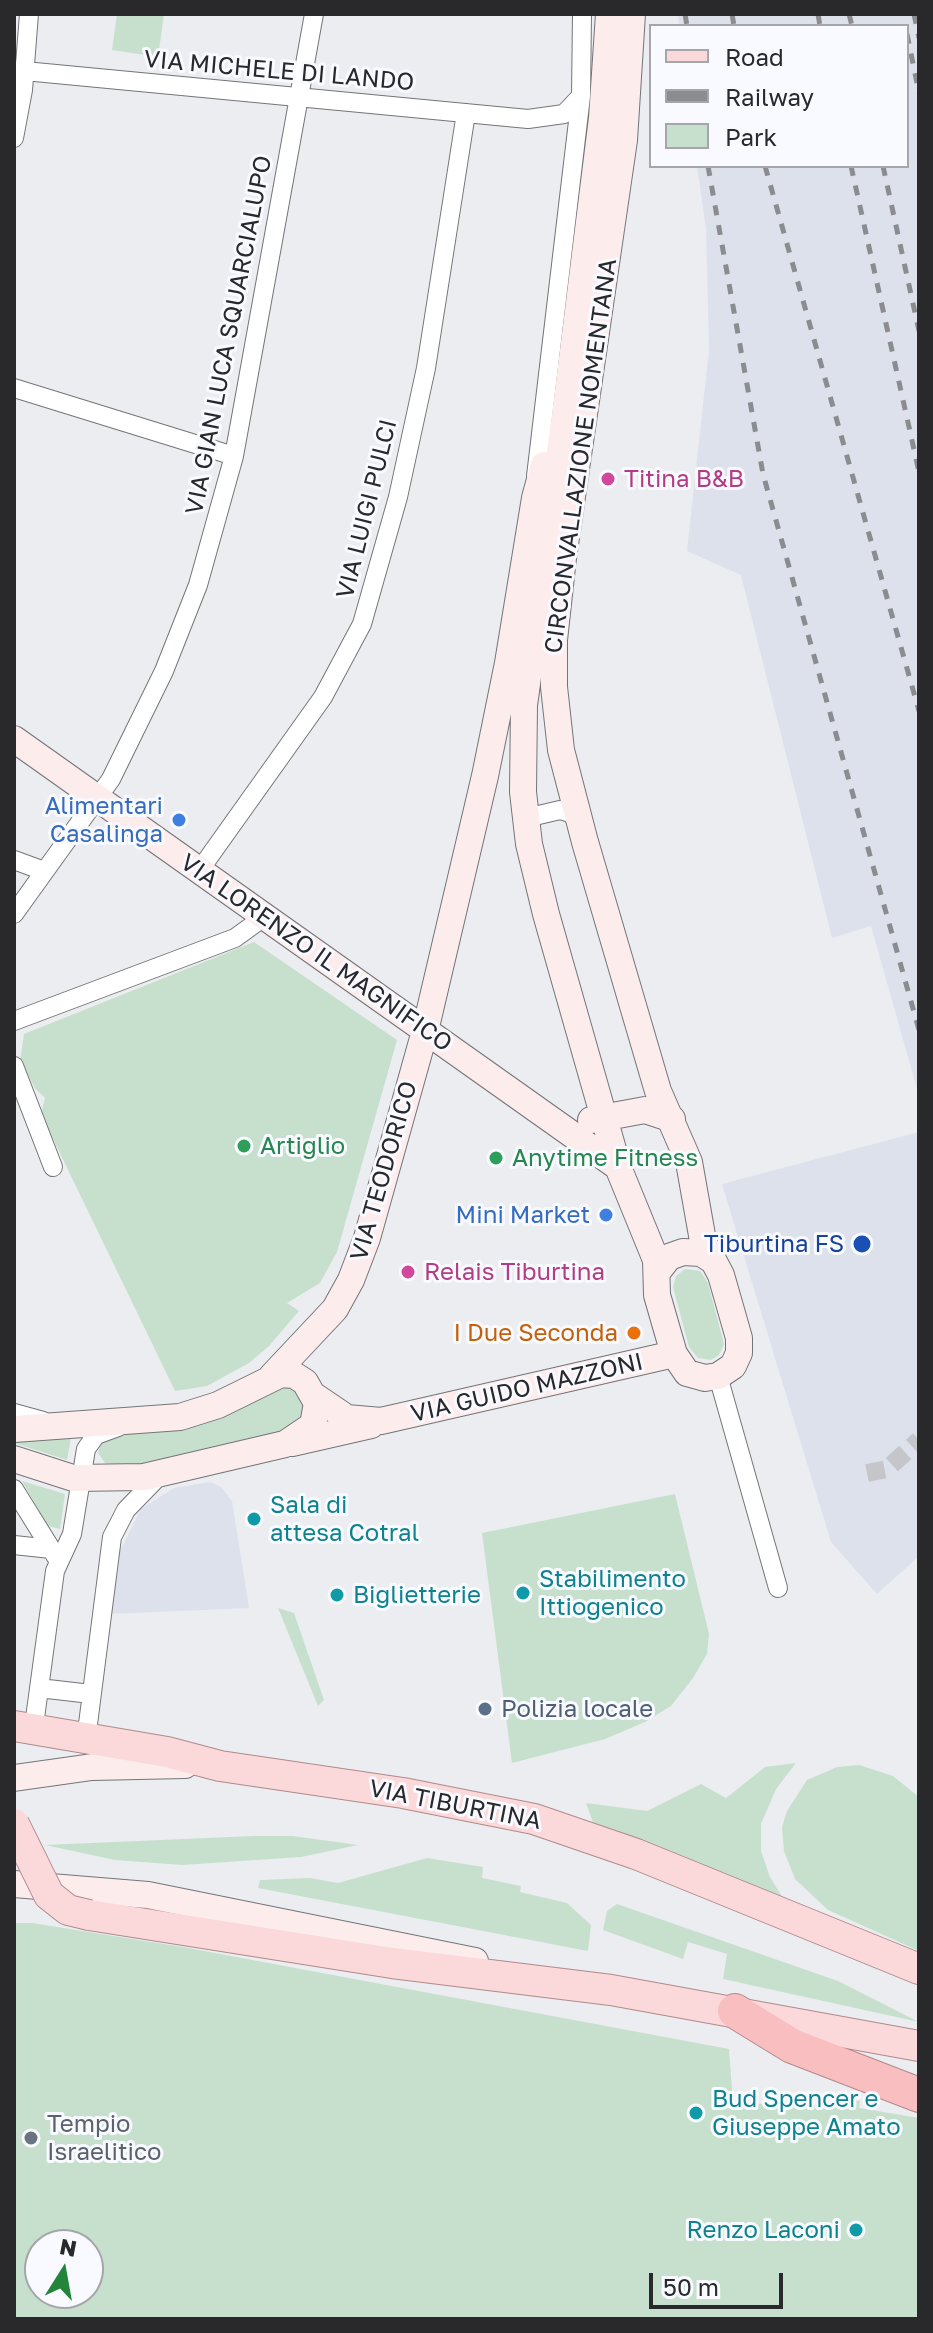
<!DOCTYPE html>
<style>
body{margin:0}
#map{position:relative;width:933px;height:2333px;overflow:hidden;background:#ebedf1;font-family:"Golos Text",sans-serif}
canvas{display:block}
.frame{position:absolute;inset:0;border:16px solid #29292b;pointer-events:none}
.legend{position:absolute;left:649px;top:24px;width:260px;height:144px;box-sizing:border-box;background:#f9faff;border:2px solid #a6a6aa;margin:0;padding:10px 14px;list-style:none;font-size:24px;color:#29292b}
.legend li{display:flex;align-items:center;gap:16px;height:40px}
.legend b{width:40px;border:2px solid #a6a6aa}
.north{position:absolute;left:24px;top:2229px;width:80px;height:80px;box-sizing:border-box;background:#f9faff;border:2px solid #a6a6aa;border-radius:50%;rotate:11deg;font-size:22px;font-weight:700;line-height:32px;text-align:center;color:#29292b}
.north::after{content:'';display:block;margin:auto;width:28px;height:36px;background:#228539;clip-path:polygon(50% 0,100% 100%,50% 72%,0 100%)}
.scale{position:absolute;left:649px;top:2273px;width:134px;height:36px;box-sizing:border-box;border:4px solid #29292b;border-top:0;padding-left:10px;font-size:24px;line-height:28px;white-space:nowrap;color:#29292b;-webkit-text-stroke:6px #f9faff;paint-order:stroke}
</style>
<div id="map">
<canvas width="933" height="2333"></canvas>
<div class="frame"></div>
<ul class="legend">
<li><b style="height:10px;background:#fbd8d9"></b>Road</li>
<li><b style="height:10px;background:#8b8c8f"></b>Railway</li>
<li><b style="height:22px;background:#c7e0ce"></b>Park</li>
</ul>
<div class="north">N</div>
<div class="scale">50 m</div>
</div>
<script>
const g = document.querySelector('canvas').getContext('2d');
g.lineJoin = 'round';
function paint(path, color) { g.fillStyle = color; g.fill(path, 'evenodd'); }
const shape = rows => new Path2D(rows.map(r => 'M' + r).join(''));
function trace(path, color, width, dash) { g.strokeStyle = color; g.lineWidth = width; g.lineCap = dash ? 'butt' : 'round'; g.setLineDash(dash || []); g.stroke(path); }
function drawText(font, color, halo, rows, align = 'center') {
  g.font = font + ' "Golos Text",sans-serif'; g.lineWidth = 6; g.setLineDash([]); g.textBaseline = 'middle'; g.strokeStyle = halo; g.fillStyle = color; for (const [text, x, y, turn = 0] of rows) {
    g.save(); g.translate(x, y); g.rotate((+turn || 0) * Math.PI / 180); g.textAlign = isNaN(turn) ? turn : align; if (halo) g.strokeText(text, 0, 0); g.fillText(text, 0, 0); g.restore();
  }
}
paint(shape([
 [678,14,919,14,919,1096,871,926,832,938,741,575,687,551,709,350,706,229,697,166,907,166,907,26,679,26],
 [919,1132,919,1556,877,1594,831,1542,722,1184],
 [210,1482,221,1487,232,1501,249,1608,110,1614,120,1551,141,1509,174,1488]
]), '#dde1ec');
paint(shape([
 [117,14,164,14,158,57,112,50],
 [254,942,397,1040,337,1252,320,1283,287,1303,299,1311,269,1346,249,1363,207,1386,175,1391,41,1114,45,1098,35,1088,20,1061,24,1034],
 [685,1269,700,1271,708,1283,724,1344,719,1355,711,1360,698,1358,689,1347,673,1287,676,1276],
 [276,1387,292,1387,307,1408,294,1431,151,1464,121,1466,105,1463,98,1453,101,1442,110,1436,174,1430,211,1421],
 [71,1438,67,1460,14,1443,14,1439],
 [22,1481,65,1494,60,1529,48,1526],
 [675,1494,709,1634,707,1654,693,1678,671,1706,645,1722,605,1739,512,1763,482,1533],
 [278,1608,294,1613,324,1700,318,1706],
 [796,1763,776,1789,761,1824,761,1851,770,1877,786,1903,594,1825,586,1803,647,1811,701,1784,726,1798,765,1767],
 [859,1765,893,1776,919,1797,919,1951,828,1910,795,1879,784,1851,782,1827,787,1811,807,1780,837,1767],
 [253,1836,293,1836,358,1845,301,1857,182,1865,115,1860,45,1845],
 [427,1858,483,1867,482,1878,521,1886,520,1892,567,1903,591,1925,588,1951,258,1888,260,1880,310,1878,338,1883],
 [617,1904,838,1981,919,2022,723,1979,727,1954,688,1942,683,1959,603,1930,607,1911],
 [14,1923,32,1923,183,1947,729,2049,733,2103,831,2105,831,2096,860,2101,859,2108,919,2118,919,2319,14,2319],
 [40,2245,88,2245,88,2293,40,2293]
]), '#c7e0ce');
trace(shape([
 [867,1473,887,1469,919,1440]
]), '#c4c6c9', 18, [18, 9]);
const street = shape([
 [14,70,528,119,564,114,581,96],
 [14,138,23,90,29,14],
 [14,388,234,456],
 [536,476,581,96,582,14],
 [526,818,560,810,570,813,579,821],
 [14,860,44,871],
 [199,871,323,697,362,624,398,497,426,368,466,113],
 [14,914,111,779,164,671,198,585,234,456,314,14],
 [14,1021,235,938,264,917],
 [14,1066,53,1167],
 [718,1376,778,1588],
 [14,1413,43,1421],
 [14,1489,58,1560],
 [14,1545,51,1549],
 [39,1688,91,1694],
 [35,1718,55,1571,72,1534,86,1449,96,1435,118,1427],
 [88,1724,112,1537,126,1510,161,1474]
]);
const secondary = shape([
 [609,14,602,118,563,431,524,705,523,792,529,844,546,914,618,1167,656,1260,657,1295,674,1354,687,1373,705,1378,718,1376,733,1366,739,1353,739,1338,721,1275,703,1241,689,1162,658,1091,585,842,561,750,554,687,554,640,563,558,624,140,632,14],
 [14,739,618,1167],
 [591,1120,645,1110,672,1119],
 [658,1271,669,1257,683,1252,701,1253,712,1260],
 [272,1376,335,1309,351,1280,367,1238,425,1031,485,776,508,663,535,498,544,465],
 [316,1397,347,1418,381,1421,674,1354],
 [14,1429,180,1417,218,1405,281,1374,294,1375,305,1382,317,1403,313,1425,285,1444,144,1477,73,1478,14,1459],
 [292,1443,371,1425],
 [14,1778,92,1767,185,1765],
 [14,1884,148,1895,475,1961]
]);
const primary = shape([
 [14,1726,167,1752,220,1766,403,1793,534,1819,636,1854,919,1969],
 [89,1915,392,1963,611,1990,919,2046]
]);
const highway = shape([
 [735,2011,792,2046,919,2095]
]);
trace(street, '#737578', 20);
trace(secondary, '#737578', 28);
trace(primary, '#b08a8c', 32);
trace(highway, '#b08a8c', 36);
trace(street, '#fff', 18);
trace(secondary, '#fdecec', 26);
trace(primary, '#fbd8d9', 30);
trace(highway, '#f9bec0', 34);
trace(shape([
 [685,14,687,26],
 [732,14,734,26],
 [818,14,820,26],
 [849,14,852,26],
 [914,14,919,38],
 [907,34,919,93],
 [708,166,763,474,919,1030],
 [765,166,919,711],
 [851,166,919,472],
 [883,166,919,331]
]), '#8b8c8f', 5, [10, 10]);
const primaryBridge = shape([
 [14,1824,49,1895,68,1910,89,1915]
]);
trace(primaryBridge, '#b08a8c', 32, []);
trace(primaryBridge, '#fbd8d9', 30);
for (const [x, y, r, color] of [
 [608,479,8,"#d1479c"],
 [179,820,8,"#3f7fe0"],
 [244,1146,8,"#2e9e5b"],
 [496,1158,8,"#2e9e5b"],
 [606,1215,8,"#3f7fe0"],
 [862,1244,10,"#1a4fb4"],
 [408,1272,8,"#d1479c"],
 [634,1333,8,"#e8710a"],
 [254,1519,8,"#0f9aa8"],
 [523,1593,8,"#0f9aa8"],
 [337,1595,8,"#0f9aa8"],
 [485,1709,8,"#5c6f8a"],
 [696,2113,8,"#0f9aa8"],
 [31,2138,8,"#6b7280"],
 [856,2230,8,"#0f9aa8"]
]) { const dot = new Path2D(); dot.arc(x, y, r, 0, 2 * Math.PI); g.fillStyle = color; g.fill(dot); trace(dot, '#f9faff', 3); }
drawText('24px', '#29292b', '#f9faff', [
 ["VIA MICHELE DI LANDO",279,71,5],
 ["VIA GIAN LUCA SQUARCIALUPO",229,335,-79],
 ["CIRCONVALLAZIONE NOMENTANA",581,456,-82],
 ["VIA LUIGI PULCI",367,509,-76],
 ["VIA LORENZO IL MAGNIFICO",316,953,35],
 ["VIA TEODORICO",384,1171,-74],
 ["VIA GUIDO MAZZONI",527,1388,-13],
 ["VIA TIBURTINA",455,1805,11]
]);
drawText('24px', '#b23c85', '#f9faff', [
 ["Titina B&B",624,479],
 ["Relais Tiburtina",424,1272]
], 'left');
drawText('24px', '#366cbe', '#f9faff', [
 ["Alimentari",163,806],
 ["Casalinga",163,834],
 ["Mini Market",590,1215]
], 'right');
drawText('24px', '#27864d', '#f9faff', [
 ["Artiglio",260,1146],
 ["Anytime Fitness",512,1158]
], 'left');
drawText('24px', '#164399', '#f9faff', [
 ["Tiburtina FS",844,1244]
], 'right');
drawText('24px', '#c56008', '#f9faff', [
 ["I Due Seconda",618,1333]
], 'right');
drawText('24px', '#0d838f', '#f9faff', [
 ["Sala di",270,1505],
 ["attesa Cotral",270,1533],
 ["Stabilimento",539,1579],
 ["Ittiogenico",539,1607],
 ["Biglietterie",353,1595],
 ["Bud Spencer e",712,2099],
 ["Giuseppe Amato",712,2127],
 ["Renzo Laconi",840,2230,"right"]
], 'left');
drawText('24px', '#4e5e75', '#f9faff', [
 ["Polizia locale",501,1709]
], 'left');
drawText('24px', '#5b616d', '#f9faff', [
 ["Tempio",47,2124],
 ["Israelitico",47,2152]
], 'left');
</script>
